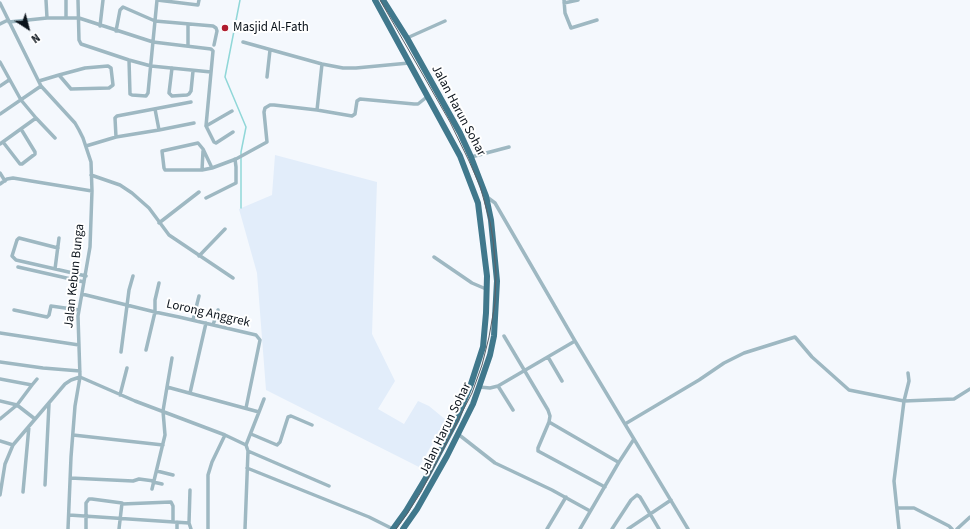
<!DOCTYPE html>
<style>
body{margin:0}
#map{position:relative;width:970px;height:529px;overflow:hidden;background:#f4f8fd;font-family:"Source Sans 3",sans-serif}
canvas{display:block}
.north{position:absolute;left:8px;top:8px;width:40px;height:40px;-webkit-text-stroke:3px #fff;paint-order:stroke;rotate:144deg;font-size:11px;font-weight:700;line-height:16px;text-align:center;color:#0b131b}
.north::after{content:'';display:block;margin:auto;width:14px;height:18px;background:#0b131b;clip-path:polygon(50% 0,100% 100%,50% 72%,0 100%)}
</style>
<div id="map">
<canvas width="970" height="529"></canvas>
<div class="north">N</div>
</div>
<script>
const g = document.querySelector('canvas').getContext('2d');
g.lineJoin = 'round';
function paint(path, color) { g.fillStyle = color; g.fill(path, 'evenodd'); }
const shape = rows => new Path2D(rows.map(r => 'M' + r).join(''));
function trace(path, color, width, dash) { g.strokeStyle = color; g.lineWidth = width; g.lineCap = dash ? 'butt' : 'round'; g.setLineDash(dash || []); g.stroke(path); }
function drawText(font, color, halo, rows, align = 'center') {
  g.font = font + ' "Source Sans 3",sans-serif'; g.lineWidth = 4; g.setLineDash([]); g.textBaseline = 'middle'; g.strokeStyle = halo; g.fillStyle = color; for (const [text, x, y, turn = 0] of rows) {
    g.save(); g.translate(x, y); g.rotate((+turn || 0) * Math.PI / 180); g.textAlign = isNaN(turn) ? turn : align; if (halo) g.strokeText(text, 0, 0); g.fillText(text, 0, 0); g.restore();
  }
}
paint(shape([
 [275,155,377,182,372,334,395,381,378,409,404,424,418,401,429,406,446,420,419,467,266,390,257,273,239,209,272,195]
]), '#e2edfa');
trace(shape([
 [240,0,225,77,246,127,241,152,241,208]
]), '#90d7d8', 1.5);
trace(shape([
 [46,0,47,18],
 [66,0,66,18],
 [78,0,79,40,81,44,129,60,151,66,211,72],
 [157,0,198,5,199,0],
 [564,0,565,13,571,28,597,20],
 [0,3,41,86,75,123,79,130,83,138,91,162,92,191,90,247,78,316,80,377,75,406,71,457,68,529],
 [564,3,578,0],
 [9,22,47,18,79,18,153,42,211,49,213,51,206,126,232,111],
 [0,24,8,20],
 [100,26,103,0],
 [116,31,120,10,123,7,155,21,213,26,216,28,217,31,214,45],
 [407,38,445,21],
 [243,42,322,64,343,68,356,68,409,63],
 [188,46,188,25],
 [129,60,130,94,132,95,146,96,148,93,157,0],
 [0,62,21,100,36,118,55,138],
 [172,68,169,93,172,96,187,95,189,94,191,91,193,71],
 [267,77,270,50],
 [39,81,59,75,85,68,108,66,111,68,113,85,109,88,71,89,59,75],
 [0,86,9,80],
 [155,109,159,130],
 [317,110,322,64],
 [0,114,41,86],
 [206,126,214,142,216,143,233,132],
 [116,137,115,118,117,116,191,102],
 [3,142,20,164,22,164,35,154,35,152,21,129],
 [0,144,36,118],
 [86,146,116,137,159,130,194,123],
 [471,157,509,147],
 [212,168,203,149,198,143,162,151,164,168,165,170,202,170,212,168,236,159,267,142,264,112,265,108,270,105,274,105,317,110,352,116,355,114,357,101,360,99,414,104,418,104,428,96],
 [202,170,203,151],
 [0,173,5,181],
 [91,175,120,185,132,193,149,208,169,235,233,278],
 [0,184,7,179,13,178,92,191],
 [487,197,495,203,575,341,688,529],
 [206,198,236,183,236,167,235,159],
 [159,223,199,192],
 [58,248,19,238,17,240,12,256,16,260,86,276],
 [199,256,225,229],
 [434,257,472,283,486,289],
 [18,267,84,282],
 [55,269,59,238],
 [82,294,155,312,179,317,256,335,260,340,246,408],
 [14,310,47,317,49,315,51,306,79,310],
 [193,320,199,296],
 [213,325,218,310],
 [0,333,79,345],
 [504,336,548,410,550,416,549,422,618,462],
 [146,350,155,312,155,300,159,283],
 [121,352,129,290,133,276],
 [548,357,562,381],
 [0,362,43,368,80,371],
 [908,373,909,381,904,401,954,399,970,389],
 [0,379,32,385,17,405,35,419],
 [32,385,37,379],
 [498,386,513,410],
 [167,387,172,358],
 [479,387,490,388,498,386,575,341],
 [190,393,206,323],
 [120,395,127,368],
 [0,401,17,405,0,419],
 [549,422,538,448,538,451,605,487],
 [625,424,699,380,724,363,744,353,795,337,812,357,849,390,904,401,894,481,899,529],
 [251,434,277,445,280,442,288,417,291,416,312,425],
 [458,434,495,463,552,490,590,511],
 [73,435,163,445],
 [0,441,13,445],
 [246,445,259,412],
 [248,451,329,486],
 [247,468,369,517,393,529],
 [157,471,173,475],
 [70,478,133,481,139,479,154,481],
 [153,482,162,484],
 [45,485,49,404],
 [152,489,165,435,163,411,167,387,259,412,264,399],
 [190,490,189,523,191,529],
 [23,492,29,426],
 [0,495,5,464,13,445,65,384,71,380,80,377,135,401,225,435,246,445,248,451,245,529],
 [122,504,171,502,173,506,173,522],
 [897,508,914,508,949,526,952,529],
 [69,515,189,523],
 [86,529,86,503,89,499,92,499,122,503,119,529],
 [177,529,177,522],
 [208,529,208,475,212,462,225,435],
 [547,529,566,497],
 [580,529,619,462,634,439],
 [612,529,631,500,637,495,640,497,659,529],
 [628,529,671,500],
 [957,529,970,517]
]), '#9eb8c2', 3.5);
trace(shape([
 [375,0,460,156,478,203,487,276,486,313,483,347,471,384,457,419,427,476,406,511,393,529],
 [383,0,407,38,460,133,471,157,486,196,491,220,497,281,494,336,490,355,479,387,473,404,447,456,417,509,403,529]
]), '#40788c', 6);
trace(shape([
 [380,0,450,122,469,161,480,186,490,222,493,239,496,273,495,303,489,337,482,365,472,393,421,492,407,514,396,529]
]), '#5a6067', 1);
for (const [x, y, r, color] of [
 [225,28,4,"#af1c2f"]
]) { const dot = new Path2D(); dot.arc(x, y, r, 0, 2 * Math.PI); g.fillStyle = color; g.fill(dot); trace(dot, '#fff', 1.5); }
drawText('13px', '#0b131b', '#fff', [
 ["Masjid Al-Fath",233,28]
], 'left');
drawText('13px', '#0b131b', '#fff', [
 ["Jalan Harun Sohar",458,111,62],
 ["Jalan Kebun Bunga",75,276,-84],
 ["Lorong Anggrek",208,314,13],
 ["Jalan Harun Sohar",446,429,-64]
]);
</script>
